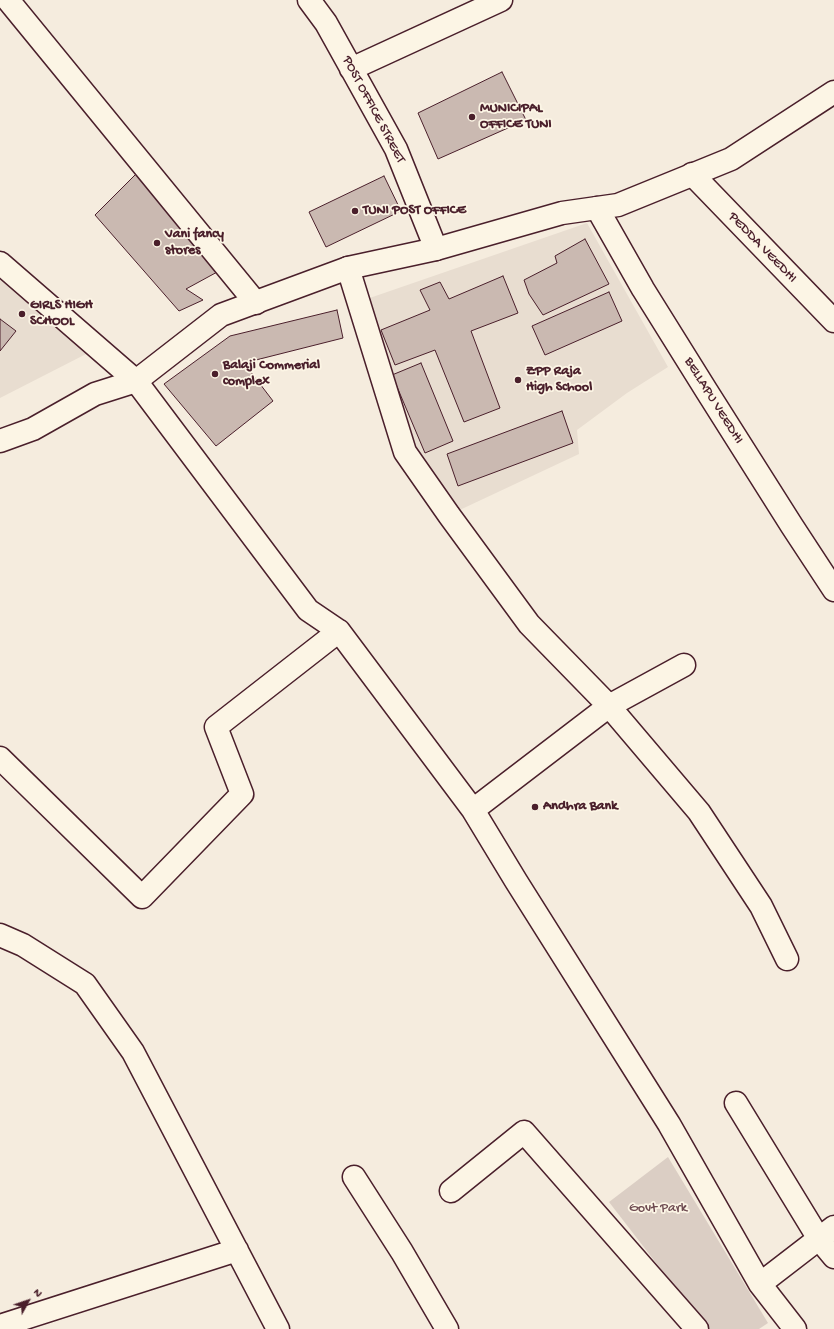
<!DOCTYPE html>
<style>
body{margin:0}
#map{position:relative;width:834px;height:1329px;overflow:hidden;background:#f5ecde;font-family:"Gochi Hand",sans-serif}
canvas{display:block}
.north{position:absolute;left:8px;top:1281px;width:40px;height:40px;-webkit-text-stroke:3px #fcf5e5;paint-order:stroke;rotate:50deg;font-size:11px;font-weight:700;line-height:16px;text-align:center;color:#4a1f2b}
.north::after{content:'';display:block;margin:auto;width:14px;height:18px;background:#4a1f2b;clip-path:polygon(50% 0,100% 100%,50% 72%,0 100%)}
</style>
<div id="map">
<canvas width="834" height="1329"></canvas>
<div class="north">N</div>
</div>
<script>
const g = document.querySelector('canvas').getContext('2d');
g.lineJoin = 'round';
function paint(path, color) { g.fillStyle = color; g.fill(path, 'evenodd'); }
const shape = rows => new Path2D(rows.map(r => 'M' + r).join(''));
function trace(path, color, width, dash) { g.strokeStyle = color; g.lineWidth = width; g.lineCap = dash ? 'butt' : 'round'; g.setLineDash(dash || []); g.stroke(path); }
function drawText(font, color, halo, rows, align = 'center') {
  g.font = font + ' "Gochi Hand",sans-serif'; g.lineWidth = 3.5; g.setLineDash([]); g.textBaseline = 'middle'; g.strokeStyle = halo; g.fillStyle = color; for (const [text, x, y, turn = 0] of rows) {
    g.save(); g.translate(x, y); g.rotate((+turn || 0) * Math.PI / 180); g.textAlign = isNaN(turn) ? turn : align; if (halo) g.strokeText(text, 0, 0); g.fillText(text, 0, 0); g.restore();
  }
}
paint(shape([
 [587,223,668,367,627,393,577,430,579,454,449,515,404,423,361,301],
 [0,276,90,352,0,398]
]), '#e8ddd0');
paint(shape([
 [668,1157,768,1323,759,1329,707,1329,609,1202]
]), '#dbcec4');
const building = shape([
 [502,72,526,120,438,159,418,113,502,72],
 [136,174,219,271,186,289,203,300,179,311,95,215,136,174],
 [384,176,401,211,326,247,309,212,384,176],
 [585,239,609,284,543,315,529,294,524,280,557,263,555,256,585,239],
 [503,276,518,313,471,331,500,408,464,422,435,350,395,365,381,330,430,310,420,290,440,282,449,299,503,276],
 [609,292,622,321,545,355,532,326,609,292],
 [337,310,343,338,244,363,273,401,216,446,164,384,230,336,337,310],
 [0,319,16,331,0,351,0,319],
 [421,363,453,441,425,453,392,375,421,363],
 [562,411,573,443,458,486,447,454,562,411]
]);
paint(building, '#cab9b1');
trace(building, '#4a1f2b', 1);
const minor = shape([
 [8,0,256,303],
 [309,0,326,23,396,149,436,249],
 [351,69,501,0],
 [692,174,834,321],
 [597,208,643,289,706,390,792,526,834,590],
 [0,263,136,381,308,610,339,631,473,810,516,881,669,1124,760,1284,795,1329],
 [348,268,405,452,449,515,529,624,609,706,684,665],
 [0,758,142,897,242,794,216,727,339,631],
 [473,810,609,706,699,812,761,906,787,959],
 [0,935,23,945,85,984,133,1052,278,1329],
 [736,1103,819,1239,834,1257],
 [354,1177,402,1252,447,1329],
 [451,1191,524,1132,697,1329],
 [760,1284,834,1227],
 [0,1326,237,1250]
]);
const major = shape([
 [0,441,33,429,95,394,136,381,221,315,348,268,436,249,562,213,618,205,731,159,834,92]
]);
trace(minor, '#4a1f2b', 25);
trace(major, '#4a1f2b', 25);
trace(minor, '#fcf5e5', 22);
trace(major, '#fcf5e5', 22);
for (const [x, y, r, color] of [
 [472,117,4,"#4a1f2b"],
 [355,211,4,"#4a1f2b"],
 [157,243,4,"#4a1f2b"],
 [22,314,4,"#4a1f2b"],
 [215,374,4,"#4a1f2b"],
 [518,380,4,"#4a1f2b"],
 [535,807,4,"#4a1f2b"]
]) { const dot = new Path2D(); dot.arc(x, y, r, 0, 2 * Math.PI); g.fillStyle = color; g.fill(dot); trace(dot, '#fcf5e5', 1.5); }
drawText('bold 14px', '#4a1f2b', '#fcf5e5', [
 ["MUNICIPAL",480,109],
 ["OFFICE TUNI",480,125],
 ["TUNI POST OFFICE",363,211],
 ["Vani fancy",165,235],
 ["stores",165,251],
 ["GIRLS HIGH",30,306],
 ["SCHOOL",30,322],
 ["Balaji Commerial",223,366],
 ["complex",223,382],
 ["ZPP Raja",526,372],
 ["High School",526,388],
 ["Andhra Bank",543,807]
], 'left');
drawText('14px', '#4a1f2b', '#fcf5e5', [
 ["POST OFFICE STREET",373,110,62],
 ["PEDDA VEEDHI",762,248,46],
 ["BELLAPU VEEDHI",713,401,58]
]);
drawText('14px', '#6e4b51', '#fcf5e5', [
 ["Govt Park",658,1209]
]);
</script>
